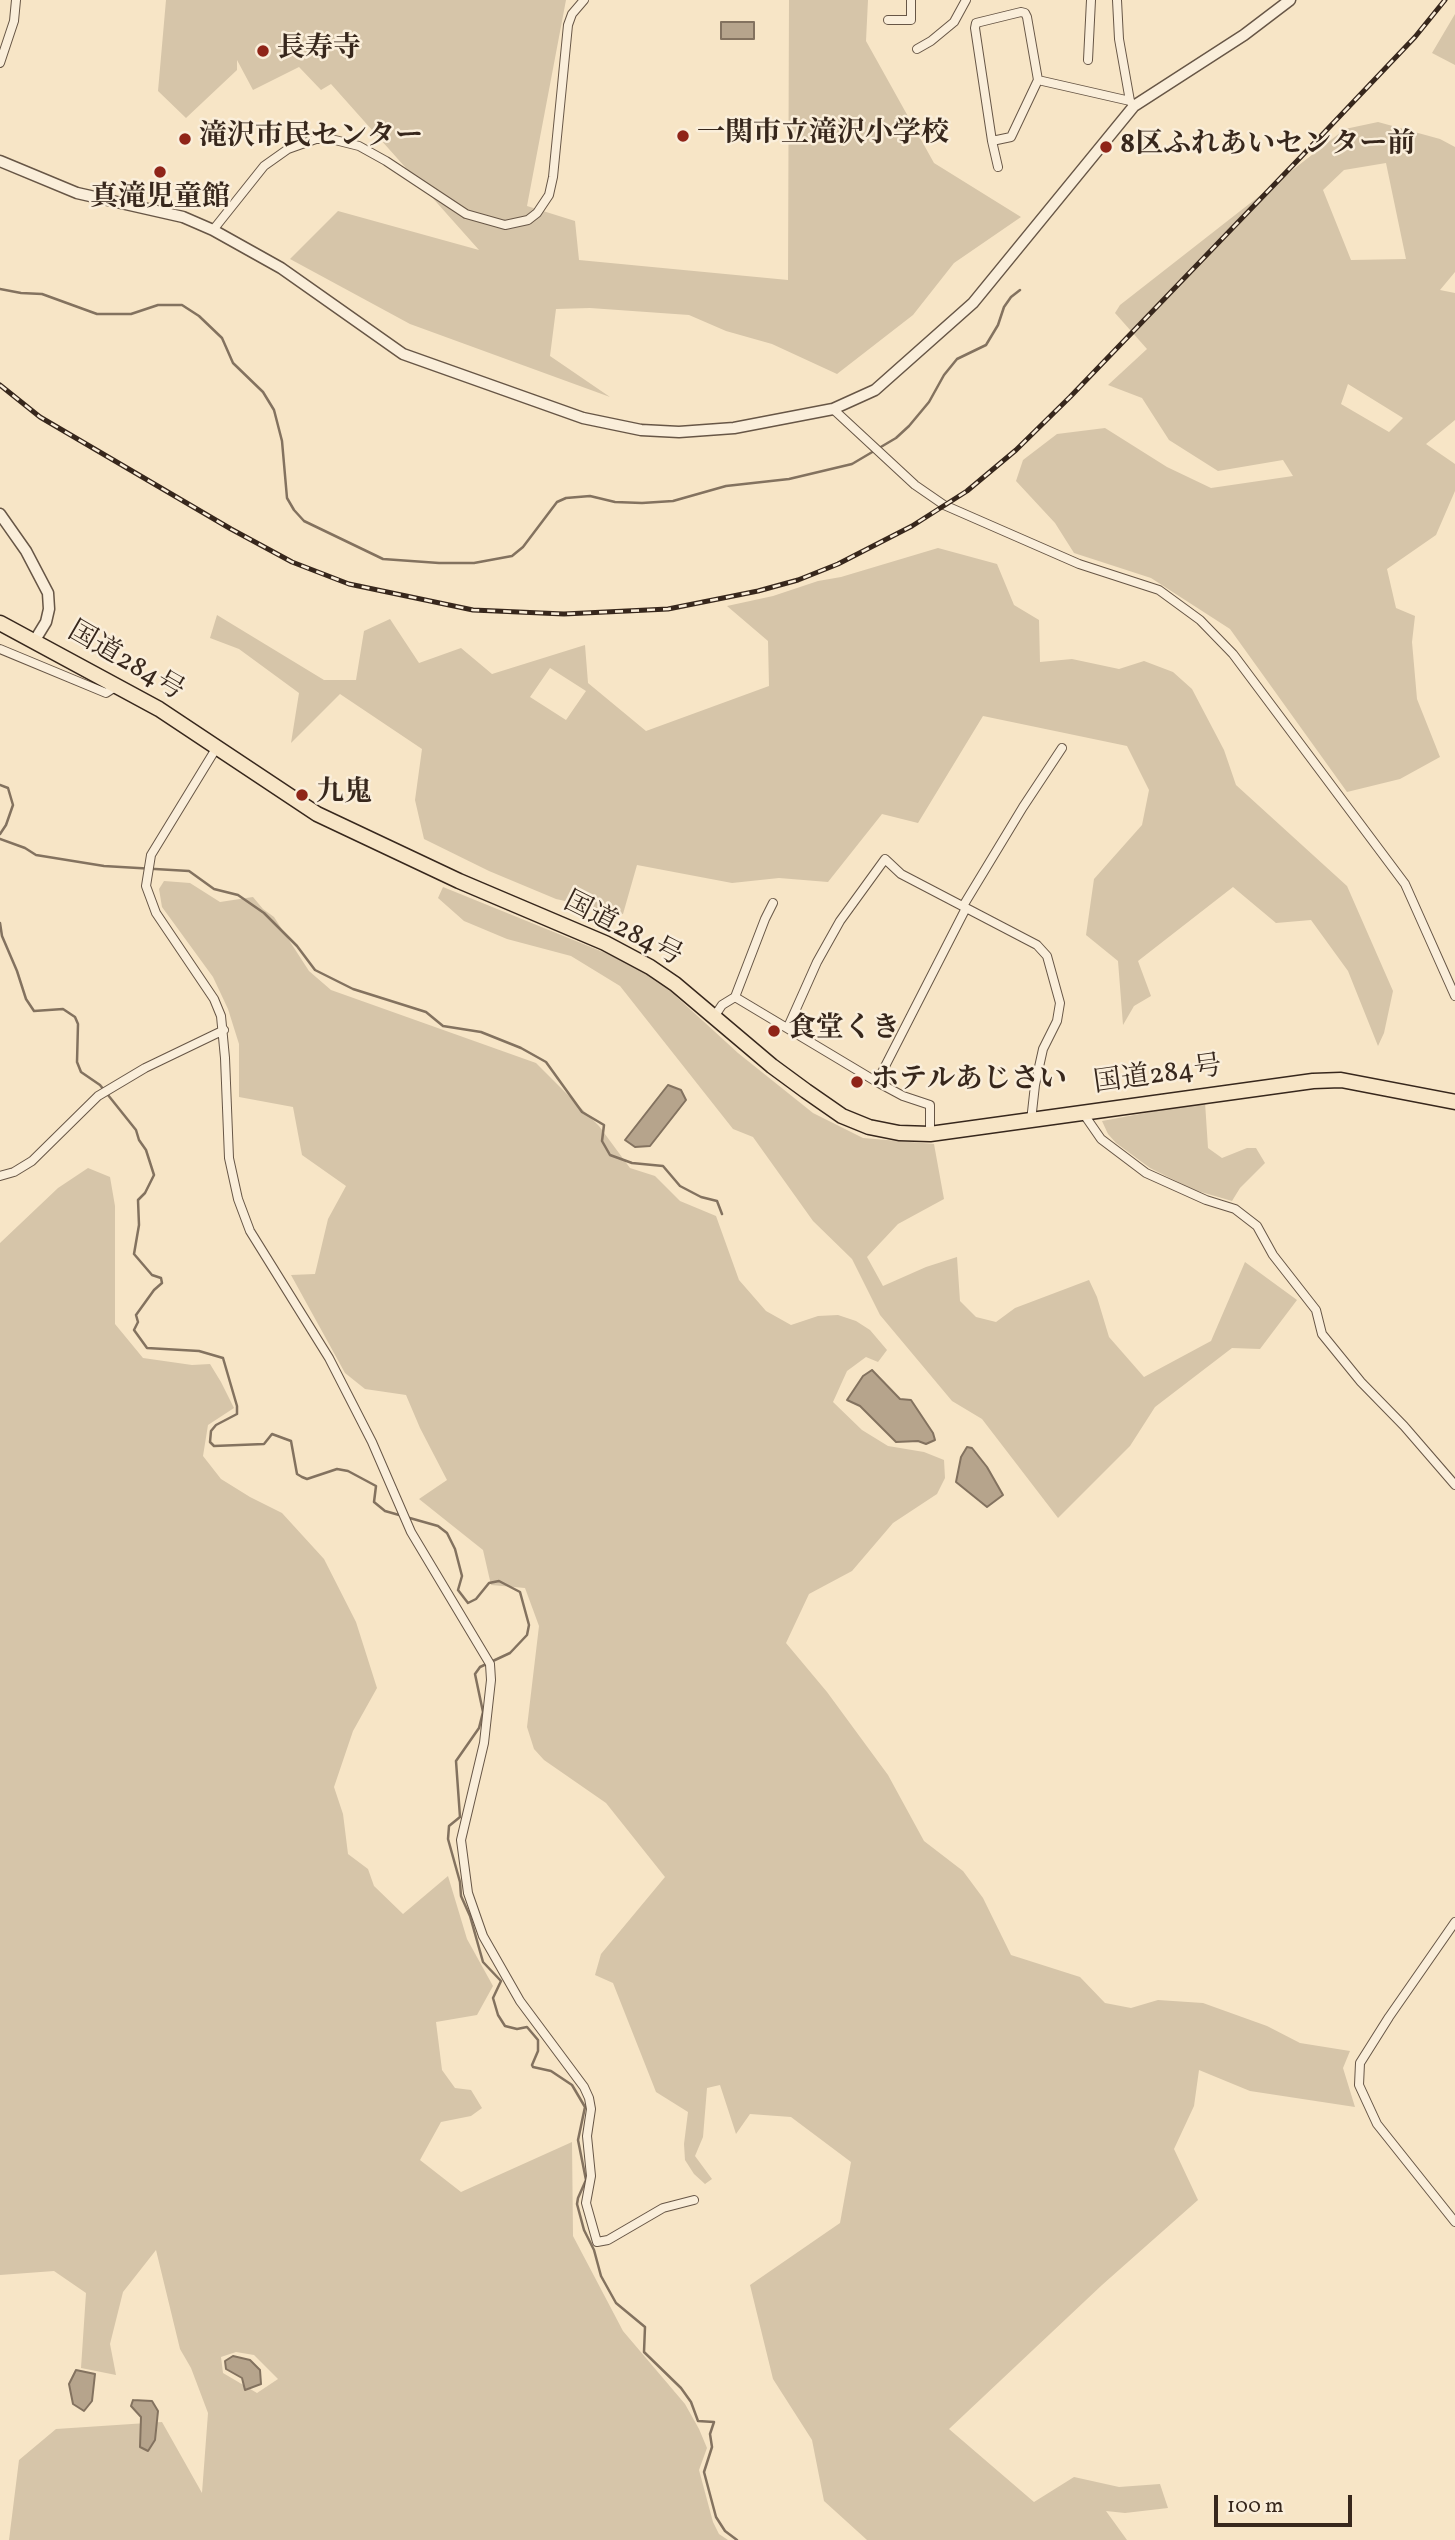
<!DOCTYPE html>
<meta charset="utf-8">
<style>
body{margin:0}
#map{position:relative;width:1455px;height:2540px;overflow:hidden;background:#f7e5c6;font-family:Vollkorn,serif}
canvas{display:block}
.scale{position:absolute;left:1214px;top:2495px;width:138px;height:32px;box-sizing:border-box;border:4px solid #37271c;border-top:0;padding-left:9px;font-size:21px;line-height:24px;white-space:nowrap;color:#37271c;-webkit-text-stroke:5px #faeeda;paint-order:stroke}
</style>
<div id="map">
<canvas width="1455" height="2540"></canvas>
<div class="scale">100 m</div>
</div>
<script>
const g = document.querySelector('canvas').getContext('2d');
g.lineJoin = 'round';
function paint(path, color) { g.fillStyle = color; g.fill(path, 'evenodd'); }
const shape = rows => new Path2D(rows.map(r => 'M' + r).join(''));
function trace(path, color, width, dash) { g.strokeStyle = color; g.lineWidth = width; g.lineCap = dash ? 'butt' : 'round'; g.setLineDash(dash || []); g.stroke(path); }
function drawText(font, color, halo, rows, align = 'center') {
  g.font = font + ' Vollkorn,"Noto Serif JP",serif'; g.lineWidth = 5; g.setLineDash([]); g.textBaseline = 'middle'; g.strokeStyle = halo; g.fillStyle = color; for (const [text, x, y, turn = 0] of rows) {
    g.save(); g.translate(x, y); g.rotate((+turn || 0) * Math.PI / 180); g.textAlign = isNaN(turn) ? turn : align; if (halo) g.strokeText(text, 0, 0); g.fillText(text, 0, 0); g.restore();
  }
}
paint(shape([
 [166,0,566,0,527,206,575,221,579,260,788,280,789,0,868,0,866,41,934,163,1021,217,954,263,913,315,837,374,772,344,726,331,689,315,590,308,556,309,550,356,610,397,410,324,290,259,338,211,479,250,331,84,321,90,299,67,253,90,237,60,237,70,186,118,158,91],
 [1455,14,1455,65,1432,53],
 [1378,122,1440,139,1455,147,1455,272,1440,290,1455,293,1455,420,1426,444,1455,464,1455,491,1436,535,1387,569,1396,608,1415,616,1412,642,1417,699,1440,757,1400,779,1347,792,1230,629,1151,578,1074,553,1055,523,1016,481,1023,460,1057,434,1105,428,1167,467,1211,488,1293,476,1283,460,1218,471,1169,440,1142,398,1108,385,1147,349,1115,313,1120,305,1345,129],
 [1386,163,1406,259,1351,260,1323,190,1344,170],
 [1348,384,1403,418,1389,432,1341,404],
 [938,548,997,564,1014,605,1039,620,1040,662,1072,659,1119,669,1144,661,1173,672,1192,689,1224,750,1236,785,1347,886,1393,991,1384,1033,1378,1046,1348,971,1311,920,1276,923,1233,887,1138,961,1151,996,1134,1006,1123,1025,1118,961,1086,935,1094,879,1142,825,1149,790,1127,746,983,716,918,823,882,814,828,882,779,878,732,883,637,865,623,914,556,899,489,871,424,839,415,800,422,749,340,694,291,743,299,693,239,649,210,638,217,615,324,680,356,680,364,631,390,619,419,663,461,648,492,674,585,645,588,683,646,731,769,686,768,641,727,606,773,596,818,581,841,577],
 [550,668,586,691,566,720,530,697],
 [164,881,190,883,220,902,253,897,263,909,274,917,309,971,331,990,536,1063,599,1126,630,1168,655,1176,680,1201,716,1216,739,1280,766,1311,791,1325,818,1316,838,1315,856,1321,870,1330,887,1350,878,1362,866,1357,847,1371,833,1402,862,1430,888,1446,924,1452,944,1460,945,1478,937,1494,893,1523,852,1571,809,1594,786,1643,827,1692,888,1775,924,1841,963,1871,983,1898,1011,1955,1080,1977,1105,2003,1131,2008,1158,2000,1203,2003,1267,2026,1300,2043,1350,2051,1343,2068,1355,2107,1250,2091,1199,2070,1194,2106,1174,2149,1198,2200,1102,2285,949,2429,1034,2502,1074,2477,1119,2487,1160,2484,1168,2508,1125,2513,1106,2511,1127,2540,867,2540,824,2501,812,2440,773,2379,750,2285,840,2223,851,2162,791,2117,750,2114,736,2134,720,2085,707,2088,703,2137,695,2156,712,2179,705,2184,694,2174,685,2160,684,2144,688,2112,656,2092,613,1983,595,1975,601,1954,665,1877,606,1803,544,1760,534,1749,527,1727,539,1626,525,1588,491,1585,483,1550,419,1499,447,1480,420,1428,406,1395,365,1389,345,1373,291,1275,315,1274,328,1219,346,1186,302,1155,293,1107,239,1097,239,1044,228,1009,213,977,162,907,159,889],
 [443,887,608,954,656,978,738,1053,813,1113,863,1138,934,1144,944,1199,898,1224,867,1257,883,1286,926,1267,957,1257,960,1301,976,1317,996,1322,1015,1308,1089,1280,1097,1297,1109,1337,1144,1377,1211,1341,1245,1262,1297,1300,1260,1349,1232,1348,1155,1407,1130,1446,1058,1518,982,1419,952,1401,880,1315,852,1259,813,1221,753,1137,733,1129,620,986,571,956,507,939,464,921,438,898],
 [1205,1102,1208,1148,1222,1158,1247,1148,1256,1148,1265,1163,1240,1188,1232,1201,1194,1190,1150,1168,1116,1143,1108,1134,1102,1121],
 [88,1168,110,1177,115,1206,115,1324,143,1358,192,1365,210,1364,221,1382,234,1408,208,1425,203,1456,221,1479,250,1497,282,1513,324,1559,356,1622,377,1688,353,1731,334,1787,343,1814,348,1854,368,1869,374,1886,403,1914,448,1876,467,1939,493,1986,477,2015,436,2022,442,2070,455,2088,471,2090,482,2108,471,2116,441,2122,420,2160,461,2192,572,2142,573,2236,623,2331,685,2404,699,2429,707,2448,699,2470,713,2522,719,2534,728,2540,9,2540,19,2460,56,2429,162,2422,202,2493,208,2413,191,2368,180,2349,156,2250,123,2292,110,2344,116,2375,81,2368,86,2293,54,2271,0,2275,0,1243,58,1188],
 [236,2352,254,2355,278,2379,257,2393,223,2373,221,2357]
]), '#d6c5a9');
const water = shape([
 [721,22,754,22,754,39,721,39,721,22],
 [668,1085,681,1090,686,1100,650,1146,635,1147,625,1140,668,1085],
 [872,1370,900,1399,911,1400,933,1433,935,1440,926,1444,918,1441,896,1442,860,1406,847,1400,863,1376,872,1370],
 [967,1447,972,1448,987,1467,1003,1495,987,1507,956,1482,961,1457,967,1447],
 [233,2356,250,2360,260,2370,261,2384,245,2390,242,2378,226,2369,225,2361,233,2356],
 [76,2370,95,2374,92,2401,84,2411,73,2404,69,2384,76,2370],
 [133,2400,152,2401,158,2411,155,2440,148,2451,140,2447,141,2417,131,2406,133,2400]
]);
paint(water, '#b6a48c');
trace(water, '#83725f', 2);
trace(shape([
 [0,289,21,293,42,294,97,314,131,314,158,305,182,305,199,316,222,338,233,363,263,392,274,410,282,441,287,498,294,510,304,521,383,559,439,563,474,563,512,556,523,547,557,502,566,498,590,496,615,502,642,503,673,501,726,486,789,479,852,464,896,438,909,426,929,402,944,375,957,359,986,345,998,325,1004,307,1011,297,1020,290],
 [0,785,8,788,13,805,6,825,0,834],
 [0,839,25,848,36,855,104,866,189,871,214,889,238,895,264,913,297,946,315,970,353,989,426,1012,443,1026,481,1032,521,1048,546,1062,582,1112,604,1125,602,1141,610,1155,632,1163,663,1166,680,1186,701,1197,717,1201,722,1214],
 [0,923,2,936,17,971,26,999,34,1011,63,1009,75,1017,78,1024,77,1062,81,1072,100,1085,136,1130,139,1140,146,1150,154,1175,145,1193,138,1200,139,1225,134,1254,152,1275,161,1278,162,1283,154,1290,136,1315,138,1322,134,1330,147,1348,199,1351,223,1358,237,1406,237,1414,216,1425,211,1431,210,1442,214,1446,264,1444,272,1434,291,1441,297,1474,302,1477,307,1479,337,1469,348,1471,376,1486,374,1502,385,1511,438,1526,447,1533,455,1549,462,1576,458,1590,468,1603,476,1599,489,1583,499,1581,520,1592,529,1625,527,1635,510,1653,480,1667,475,1674,483,1712,479,1728,456,1761,460,1817,449,1826,448,1839,460,1882,461,1896,470,1916,483,1962,501,1981,493,1998,498,2015,505,2026,517,2029,527,2027,538,2040,538,2051,532,2065,533,2067,551,2071,572,2085,585,2107,578,2140,586,2180,578,2198,577,2204,584,2230,594,2250,601,2276,616,2303,645,2327,644,2352,681,2388,691,2402,698,2421,714,2422,710,2434,712,2447,704,2472,716,2517,725,2531,737,2540]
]), '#83725f', 2.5);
const minor = shape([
 [1117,0,1119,39,1130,101,1134,106],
 [888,20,911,20,911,0],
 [917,49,931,41,954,22,966,0],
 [1088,60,1091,0],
 [0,63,14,21,16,0],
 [1038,80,1130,101],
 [992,141,1011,137,1038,80,1027,17,1025,13,1021,12,976,23,975,28,992,141,998,167],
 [213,230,264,166,288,149,316,139,331,139,359,146,386,161,466,214,505,225,528,220,537,213,549,195,553,177,568,25,572,14,584,0],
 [833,409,915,485,944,505,1079,564,1159,590,1200,620,1233,654,1405,884,1455,996],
 [0,649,106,693,117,686],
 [217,747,151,855,146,886,156,913,214,999,221,1016,225,1058,229,1158,238,1199,250,1231,329,1358,372,1442,411,1532,490,1664,491,1680,484,1743,461,1840,468,1893,483,1936,520,2001,584,2087,589,2098,591,2109,587,2136,591,2176,586,2203,597,2242,608,2240,663,2208,694,2200],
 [963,906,1023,807,1062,748],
 [735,997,765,919,773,903],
 [714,1017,722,1005,735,997,877,1082,903,1096,930,1105,930,1134],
 [788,1027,817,962,840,921,885,859,901,874,1037,945,1047,956,1060,1003,1057,1021,1043,1049,1035,1085,1031,1121],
 [877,1082,966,908],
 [1083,1113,1101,1139,1146,1173,1206,1200,1235,1209,1257,1226,1273,1255,1316,1310,1322,1334,1361,1382,1404,1426,1455,1485],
 [0,1176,14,1172,32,1161,98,1096,145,1068,224,1030],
 [1455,1922,1389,2017,1360,2063,1359,2085,1377,2124,1455,2222]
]);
const tertiary = shape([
 [0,161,77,193,183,217,213,230,281,268,403,354,583,418,641,430,679,432,734,428,833,409,875,390,973,303,1134,106,1244,35,1290,0],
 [0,514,26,551,48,593,49,609,46,622,35,640]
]);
const trunk = shape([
 [0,623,159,709,317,814,459,881,605,943,650,967,675,984,772,1066,806,1091,842,1116,869,1127,899,1133,930,1134,1313,1081,1341,1080,1455,1102]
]);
trace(minor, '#675646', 10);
trace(tertiary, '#675646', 13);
trace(trunk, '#37271c', 17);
trace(minor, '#faeeda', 8);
trace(tertiary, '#faeeda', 10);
trace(trunk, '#f7e5c6', 14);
const rail = shape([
 [0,385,40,417,231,529,292,562,349,584,473,610,564,614,668,609,758,591,798,580,838,564,912,526,967,491,1016,450,1070,397,1320,137,1415,37,1445,0]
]);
trace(rail, '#37271c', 5);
trace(rail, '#faeeda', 2.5, [8]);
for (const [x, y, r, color] of [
 [263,51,7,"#8f2418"],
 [683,136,7,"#8f2418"],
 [185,139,7,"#8f2418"],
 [1106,147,7,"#8f2418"],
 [160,172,7,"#8f2418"],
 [302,795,7,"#8f2418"],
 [774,1031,7,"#8f2418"],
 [857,1082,7,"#8f2418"]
]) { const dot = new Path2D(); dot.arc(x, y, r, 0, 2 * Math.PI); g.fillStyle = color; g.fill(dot); trace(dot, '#faeeda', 2.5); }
drawText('bold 28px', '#37271c', '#faeeda', [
 ["長寿寺",277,51],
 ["一関市立滝沢小学校",697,136],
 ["滝沢市民センター",199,139],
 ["8区ふれあいセンター前",1120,147],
 ["真滝児童館",160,200,"center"],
 ["九鬼",316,795],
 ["食堂くき",788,1031],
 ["ホテルあじさい",871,1082]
], 'left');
drawText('28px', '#37271c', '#faeeda', [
 ["国道284号",125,663,30],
 ["国道284号",622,931,27],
 ["国道284号",1158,1077,-8]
]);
</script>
